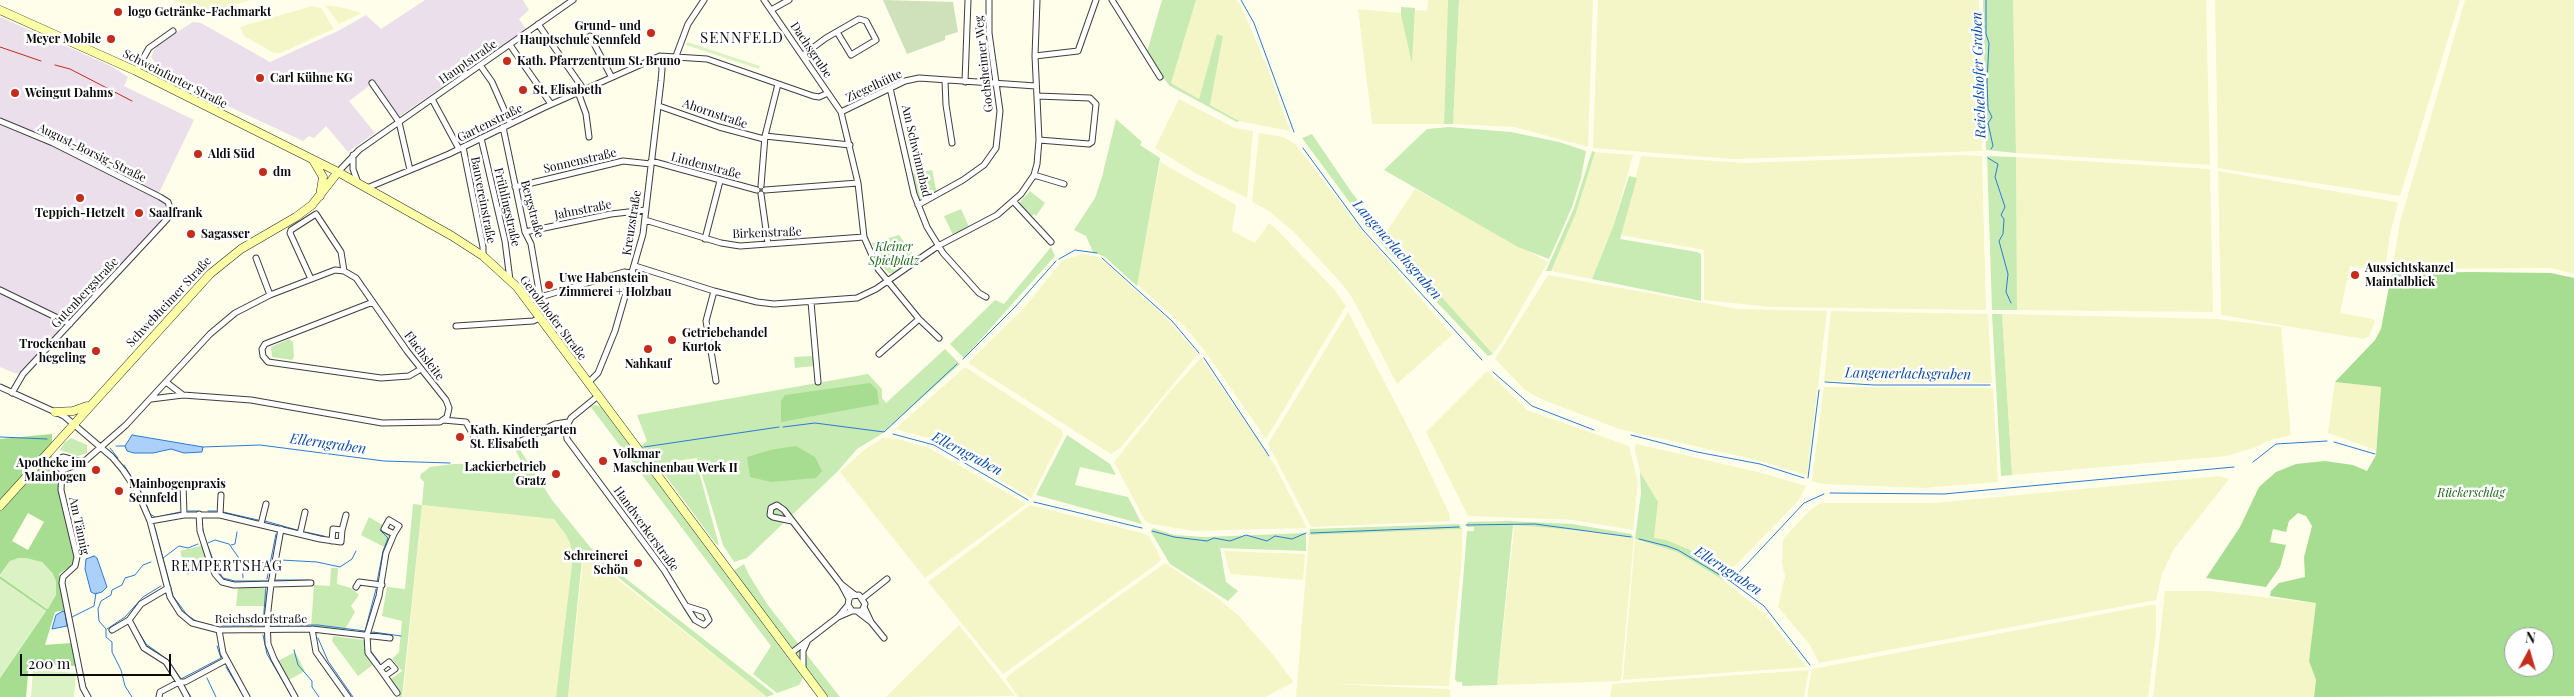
<!DOCTYPE html>
<meta charset="utf-8">
<style>
body{margin:0}
#map{position:relative;width:2574px;height:697px;overflow:hidden;background:#fffeea;font-family:"Playfair Display",serif}
canvas{display:block}
.north{position:absolute;left:2504px;top:627px;width:50px;height:50px;box-sizing:border-box;background:#fff;border:1px solid #9d9d9d;border-radius:50%;rotate:6deg;font-size:14px;font-weight:700;line-height:20px;text-align:center;color:#0b0b0b}
.north::after{content:'';display:block;margin:auto;width:18px;height:22px;background:#c42c1b;clip-path:polygon(50% 0,100% 100%,50% 72%,0 100%)}
.scale{position:absolute;left:20px;top:654px;width:151px;height:22px;box-sizing:border-box;border:2px solid #0b0b0b;border-top:0;padding-left:6px;font-size:15px;line-height:18px;white-space:nowrap;color:#0b0b0b;-webkit-text-stroke:4px #fff;paint-order:stroke}
</style>
<div id="map">
<canvas width="2574" height="697"></canvas>
<div class="north">N</div>
<div class="scale">200 m</div>
</div>
<script>
const g = document.querySelector('canvas').getContext('2d');
g.lineJoin = 'round';
function paint(path, color) { g.fillStyle = color; g.fill(path, 'evenodd'); }
const shape = rows => new Path2D(rows.map(r => 'M' + r).join(''));
function trace(path, color, width, dash) { g.strokeStyle = color; g.lineWidth = width; g.lineCap = dash ? 'butt' : 'round'; g.setLineDash(dash || []); g.stroke(path); }
function drawText(font, color, halo, rows, align = 'center') {
  g.font = font + ' "Playfair Display",serif'; g.lineWidth = 5; g.setLineDash([]); g.textBaseline = 'middle'; g.strokeStyle = halo; g.fillStyle = color; for (const [text, x, y, turn = 0] of rows) {
    g.save(); g.translate(x, y); g.rotate((+turn || 0) * Math.PI / 180); g.textAlign = isNaN(turn) ? turn : align; if (halo) g.strokeText(text, 0, 0); g.fillText(text, 0, 0); g.restore();
  }
}
paint(shape([
 [425,0,523,0,529,10,519,19,526,29,394,120,369,86,349,101,375,133,348,152,326,126,314,138,309,136,303,141,174,81,160,69,151,57,157,45,193,22,201,23,270,62,340,30,366,15,381,29],
 [0,17,111,66,128,77,124,86,194,120,157,197,174,213,26,375,14,373,0,367]
]), '#ebdfeb');
paint(shape([
 [174,0,251,0,211,11,189,7],
 [1196,0,1236,0,1240,4,1266,64,1290,131,1239,121,1210,105,1223,36,1218,34,1199,99,1171,83],
 [1428,0,1448,0,1444,124,1372,124,1358,9,1401,13,1412,60,1415,10,1427,11],
 [1459,0,1593,0,1588,147,1514,127,1453,124],
 [1598,0,1979,0,1982,151,1733,159,1593,148],
 [2013,0,2206,0,2210,165,2016,153],
 [2215,0,2460,0,2400,196,2218,168],
 [2465,0,2574,0,2574,274,2551,268,2404,269,2394,268,2393,265,2400,222],
 [325,5,344,8,361,13,339,24],
 [312,6,321,8,334,29,280,53,274,53,244,36,240,27],
 [1179,99,1235,128,1253,131,1247,198,1195,173,1155,148],
 [1259,133,1284,137,1296,145,1362,231,1452,335,1397,384,1353,299,1343,285,1294,232,1269,211,1252,202],
 [1595,152,1633,155,1613,227,1592,279,1551,271,1576,213],
 [1959,155,1982,156,1986,310,1770,307,1704,300,1704,250,1621,235,1641,156,1745,163],
 [2016,157,2210,169,2213,312,2017,310],
 [1160,162,1236,205,1232,231,1255,243,1269,223,1277,230,1334,289,1346,306,1266,439,1205,351,1183,325,1137,284],
 [2218,171,2396,202,2398,204,2390,233,2385,271,2350,266,2340,313,2373,319,2375,322,2369,336,2364,339,2221,315],
 [1415,189,1548,262,1502,342,1493,354,1385,234],
 [1083,254,1098,257,1108,265,1162,314,1198,354,1121,447,1111,454,968,363,1024,308,1063,260],
 [1548,275,1738,309,1827,311,1807,475,1757,460,1619,429,1541,399,1525,390,1495,359],
 [1831,311,1988,314,1992,383,1824,381],
 [1348,312,1411,433,1449,513,1450,521,1311,527,1268,444],
 [2002,314,2217,319,2281,327,2291,435,2270,440,2256,447,2227,456,2012,475],
 [1201,358,1274,464,1307,528,1194,531,1158,525,1148,523,1144,519,1114,462,1168,394],
 [965,367,1062,430,1063,435,1031,498,932,439,895,429],
 [1487,371,1527,410,1629,446,1638,482,1633,530,1573,520,1468,516,1426,432],
 [2335,382,2381,387,2376,450,2328,433],
 [1824,387,1993,388,1998,482,1923,488,1822,484,1812,481],
 [883,438,898,439,929,448,1026,504,925,578,840,472,865,449],
 [1637,444,1762,473,1806,486,1798,501,1727,574,1682,547,1654,538,1658,502,1640,472,1635,450,1635,445],
 [2219,476,2229,479,2174,549,2162,574,2156,600,1819,663,1810,645,1778,607,1785,576,1782,564,1783,539,1809,511,1820,503,1934,503],
 [422,505,554,519,566,535,570,543,573,556,556,697,403,697],
 [1030,505,1142,533,1149,536,1161,559,1157,564,1003,674,928,582],
 [1512,525,1599,532,1634,538,1621,681,1497,685,1514,530],
 [1462,529,1462,557,1449,686,1329,684,1450,689,1450,697,1296,697,1309,535],
 [1635,540,1677,552,1723,580,1764,613,1807,667,1623,680],
 [583,549,611,574,767,697,568,697,583,562],
 [1224,551,1305,554,1303,580,1230,574],
 [1165,563,1216,597,1238,615,1270,651,1293,681,1292,683,1265,697,1018,697,1006,679,1009,675],
 [2165,591,2210,591,2316,603,2309,661,2316,680,2314,697,2153,697],
 [2150,605,2156,605,2156,633,2148,697,1807,697,1812,669],
 [959,625,1015,696,886,697,903,680],
 [1809,670,1804,697,1610,697,1612,684]
]), '#f4f6c8');
paint(shape([
 [1162,0,1196,0,1171,83,1199,99,1217,34,1223,36,1210,105,1239,121,1237,122,1170,86,1163,78,1163,75,1160,77,1146,55],
 [1448,0,1459,0,1453,124,1444,124],
 [1983,0,2013,0,2016,153,1986,150],
 [1401,7,1415,8,1412,63,1401,15],
 [1116,119,1142,142,1140,145,1160,158,1137,286,1105,257,1093,252,1086,236,1074,230,1095,198,1102,177],
 [1449,127,1511,132,1559,142,1586,151,1581,178,1572,207,1549,259,1518,247,1384,170,1427,129],
 [1312,134,1352,193,1385,234,1493,354,1488,356,1387,250,1368,227,1302,138],
 [1592,151,1595,152,1576,213,1551,271,1546,271,1574,208],
 [1987,156,2016,157,2017,310,1992,310],
 [932,170,937,194,919,204,910,174],
 [1629,176,1637,178,1620,239,1697,252,1701,254,1701,301,1592,279,1613,227],
 [1030,191,1045,203,1036,216,1034,214,1032,216,1021,205,1020,202],
 [961,209,970,229,954,237,944,216],
 [899,235,916,258,893,273,889,273,883,267,872,243],
 [1051,247,1055,256,964,358,950,344,995,300,1004,304],
 [1992,314,2002,314,2012,475,2001,476],
 [289,339,293,342,294,357,292,360,272,357,271,347],
 [945,349,960,364,880,435,857,449,837,472,747,558,734,562,723,545,697,458,676,461,661,473,641,446,647,441,637,415,868,374,882,389,882,398,886,403],
 [813,356,813,366,795,368,794,357],
 [596,405,601,407,612,422,803,678,799,685,777,693,753,674,771,646,590,406],
 [1067,435,1110,464,1116,475,1080,467,1075,485,1128,497,1142,524,1036,495],
 [71,438,87,445,87,453,78,456,60,450,64,443],
 [513,445,517,445,552,500,590,547,615,570,774,694,767,697,583,549,568,697,556,697,573,556,570,543,566,535,554,519,422,505,402,697,398,697,400,692,391,679,402,671,392,659,399,652,402,621,382,616,387,587,405,589,413,504,422,505,424,482,420,478,421,474,430,467,453,464,522,463],
 [696,461,719,545,716,544,665,475,676,464],
 [1640,472,1658,502,1654,538,1666,540,1690,550,1727,574,1723,580,1677,552,1635,539,1641,493],
 [369,517,384,526,393,536,388,549,361,535],
 [1507,521,1572,524,1631,534,1634,538,1599,532,1513,525,1497,685,1462,686,1462,682,1457,682,1455,679,1467,531,1474,531,1474,527,1467,527,1467,522],
 [1459,524,1462,529,1309,535,1310,529],
 [1153,528,1174,535,1204,537,1306,533,1306,551,1220,548,1226,582,1238,591,1228,601,1170,564,1151,532],
 [204,545,211,566,187,575,180,551],
 [744,564,749,575,767,604,840,697,823,697,730,573],
 [331,568,338,568,337,584,351,588,359,595,351,606,355,612,344,631,311,628,314,585,330,586],
 [238,587,263,587,267,592,266,606,236,606],
 [333,636,364,640,368,656,374,664,358,676,332,641],
 [295,652,305,671,287,681,276,662]
]), '#c7ebb2');
paint(shape([
 [2472,272,2551,273,2574,278,2574,696,2314,697,2316,680,2309,661,2316,603,2270,596,2271,591,2279,583,2305,577,2304,557,2312,526,2306,516,2298,513,2289,521,2286,532,2273,529,2270,542,2286,545,2280,567,2266,587,2206,578,2240,527,2259,487,2276,472,2296,464,2325,461,2353,465,2367,471,2376,455,2381,387,2335,382,2375,340,2381,329,2391,276,2395,273],
 [2514,637,2544,637,2544,667,2514,667],
 [870,383,877,390,879,404,781,422,781,401,785,395],
 [52,434,52,461,75,554,72,565,59,574,65,610,55,612,45,645,71,643,76,666,29,663,26,697,0,697,0,678,46,611,0,579,0,576,47,609,53,574,42,562,10,561,0,575,0,439],
 [28,513,44,522,28,550,12,541],
 [796,446,815,457,822,471,816,478,771,482,750,477,747,457,770,450]
]), '#a7dd90');
paint(shape([
 [883,0,953,2,958,32,945,36,945,40,907,54]
]), '#cfe1ba');
paint(shape([
 [687,42,760,66,759,69,686,45],
 [18,558,26,558,42,562,53,574,56,581,56,595,48,609,0,576,10,561],
 [0,579,46,611,0,678],
 [33,670,76,673,74,697,31,697]
]), '#dbf2c4');
const water = shape([
 [132,435,203,447,202,452,184,453,171,449,153,453,134,453,127,451,125,446,132,435],
 [94,556,97,558,107,587,102,592,95,594,91,592,85,569,86,559,94,556],
 [63,611,65,613,67,626,52,629,56,615,63,611]
]);
paint(water, '#abd1fa');
trace(water, '#2d7ad6', 1);
trace(shape([
 [1241,0,1254,23,1294,132],
 [1986,0,1986,34,1989,43,1987,81,1988,109,1992,117,1988,123,1993,146,1991,149],
 [1303,148,1363,230,1482,360],
 [1988,158,1998,164,1995,177,2005,207,2001,215,2004,219,2003,234,1999,241,2008,274,2006,292,2011,303],
 [1102,258,1172,321,1199,353],
 [1059,259,1075,250,1097,253],
 [1204,358,1269,456],
 [963,359,1015,307,1056,261],
 [1493,372,1532,406,1594,430],
 [1825,382,1874,385,1990,385],
 [783,427,815,423,884,432,957,364],
 [893,434,934,445,1028,500],
 [1631,435,1697,452,1760,464,1804,478],
 [0,437,47,439],
 [2334,442,2375,454],
 [116,446,125,446],
 [203,447,260,445,384,461,450,463],
 [644,447,779,427],
 [110,448,118,458],
 [494,462,519,463],
 [2253,462,2276,444,2327,441],
 [124,465,131,476],
 [1808,478,1819,390],
 [135,482,143,495],
 [1830,493,1944,494,2234,467],
 [145,501,150,514,155,517],
 [1034,502,1142,528],
 [188,511,197,511],
 [208,511,216,511],
 [223,512,258,520],
 [158,517,180,512],
 [265,521,297,530],
 [202,525,204,535],
 [1466,525,1535,524,1631,537],
 [155,528,173,596,187,615,199,623],
 [1152,531,1174,537,1207,541,1214,538,1230,541,1246,535,1267,541,1275,536,1292,539,1306,533],
 [305,532,324,536],
 [1311,533,1459,527],
 [205,539,216,567,223,578,235,581,271,581],
 [1639,539,1667,546,1678,550,1730,581,1764,606,1810,665],
 [208,543,215,540,229,544,241,561,270,563],
 [231,545,235,544,237,532],
 [163,558,179,546,188,548,198,544],
 [281,560,317,562,340,567,352,559,356,551],
 [242,562,243,578],
 [267,579,276,534],
 [275,580,309,580],
 [1731,581,1804,503,1824,494],
 [377,582,383,551,388,538,380,530],
 [72,617,94,606,96,593],
 [133,623,146,644,168,660,181,679,221,658,217,646],
 [263,624,266,586],
 [269,625,318,625,365,631,376,589],
 [221,626,265,625],
 [107,629,125,617,143,597,161,586],
 [373,632,401,636],
 [263,635,267,654,292,697],
 [318,638,328,661,353,697],
 [294,650,298,665,312,681,312,687,319,697],
 [370,650,380,663],
 [226,667,241,692],
 [207,678,216,697],
 [186,689,191,697],
 [132,697,125,686,121,670,112,652,112,642,106,637,106,629,99,621,98,609,101,601,111,595,112,590,122,585,125,578,135,575,143,565,151,562]
]), '#2d7ad6', 1);
const minor = shape([
 [764,0,841,112,858,183,864,237,878,269,919,319,939,338],
 [1112,0,1160,77],
 [771,10,789,0],
 [538,24,584,90],
 [590,36,611,76],
 [510,45,551,104],
 [803,55,826,38,859,19,866,21,876,40,851,55,837,32],
 [676,56,688,24,704,0],
 [1035,56,1078,51,1096,0],
 [480,65,492,82,510,123],
 [136,71,149,48,173,31],
 [945,81,946,105,952,143],
 [965,82,968,0],
 [372,83,399,122,410,170],
 [890,88,914,194,927,227,943,253,979,293,986,297],
 [578,92,586,114,589,137],
 [1037,96,1090,98,1096,104,1092,142,1089,144,1039,140],
 [432,99,459,149],
 [659,106,719,127,764,139],
 [841,112,905,81,919,78,1036,86],
 [0,121,53,143,160,197,168,202,171,211,167,219,23,374,12,393],
 [503,127,525,232,531,244,540,297],
 [765,136,850,145],
 [481,138,505,241,510,280],
 [463,147,483,247,483,256],
 [353,155,353,169,358,183],
 [651,161,757,190],
 [338,172,359,150,573,0],
 [1034,175,1064,184],
 [761,186,765,136,778,84],
 [515,187,623,161,651,164],
 [367,188,449,154,543,108,660,56,707,59,813,96,819,97,828,93],
 [765,190,858,183],
 [761,194,768,244],
 [1014,202,1051,242],
 [918,205,963,180,984,165,996,148,1000,111,989,33,989,0],
 [645,220,721,243,740,246,864,237],
 [525,232,611,214,646,210],
 [705,239,720,181],
 [256,258,270,295],
 [635,266,714,291,757,302,774,304,857,298,876,289,938,246,997,215,1021,194,1034,175,1037,164,1039,140,1035,56,1037,0],
 [311,279,290,233,291,230,316,214,341,252,344,271],
 [0,290,70,324],
 [714,291,706,321,716,381],
 [527,301,624,272,633,273],
 [373,302,265,344,262,349,263,356,268,362,381,378,409,376,421,369],
 [811,302,818,382],
 [456,326,533,321,540,318],
 [879,354,919,319],
 [588,383,598,373,615,331,643,234,661,81,662,69,660,56],
 [0,387,64,416,112,457,123,470,137,491,150,521,170,597,180,613,192,623,219,630,312,629,390,638],
 [598,396,571,418,566,428,567,439,664,570,686,606,695,620,704,625,709,620,705,612,686,606],
 [151,399,183,395],
 [443,420,466,422,479,446],
 [513,445,555,424,568,422],
 [82,462,63,457,58,459,57,466,62,470,66,469,82,462,86,460,126,425,210,334,235,313,270,295,335,270,344,271,356,278,407,351,446,400,449,408,447,417,440,422,382,423,251,400,183,395,166,382],
 [62,470,61,490,77,557,75,566,63,577,62,583,83,688,88,697],
 [183,483,184,515],
 [199,514,200,531,209,559,215,574,222,582,234,585,311,583],
 [220,515,221,495],
 [389,520,399,526,394,534,384,529,389,520],
 [150,521,184,515,220,515,320,539,341,542,342,530,333,529,332,541],
 [792,521,773,517,770,515,771,508,777,505,784,510,841,584,855,595],
 [261,524,266,504],
 [281,529,271,584,267,619,268,644,274,659,295,697],
 [342,530,346,515],
 [300,534,305,512],
 [841,584,849,599],
 [356,587,359,582,382,585],
 [168,588,141,604,129,620,144,648,166,662,179,682,185,682,226,660],
 [863,598,887,579],
 [864,607,871,622,884,638],
 [858,612,871,622],
 [838,617,852,611,862,611,865,604,859,595,851,596,849,599,848,605,852,611],
 [312,629,316,652,348,697],
 [112,630,129,620],
 [219,630,223,653,247,697],
 [790,654,838,617,848,605],
 [380,669,389,662,395,669,385,676,380,669,368,653,367,635,379,596,386,553,394,534],
 [803,671,803,651,807,642],
 [385,676,397,693],
 [159,697,160,692,179,682,187,697]
]);
const secondary = shape([
 [0,10,136,71,338,172,452,236,483,256,517,287,823,697],
 [313,160,323,177,320,196],
 [55,412,73,411,87,406],
 [0,506,210,274,241,249,296,217,312,205,338,172]
]);
trace(minor, '#3e3e3e', 7);
trace(secondary, '#2d2d2d', 9);
trace(minor, '#fff', 5);
trace(secondary, '#fcffa5', 8);
trace(shape([
 [0,47,41,61],
 [55,65,70,69,132,101]
]), '#c42c1b', 1);
for (const [x, y, r, color] of [
 [118,12,5,"#c42c1b"],
 [651,33,5,"#c42c1b"],
 [111,39,5,"#c42c1b"],
 [507,61,5,"#c42c1b"],
 [260,78,5,"#c42c1b"],
 [523,90,5,"#c42c1b"],
 [15,93,5,"#c42c1b"],
 [198,154,5,"#c42c1b"],
 [263,172,5,"#c42c1b"],
 [80,198,5,"#c42c1b"],
 [139,213,5,"#c42c1b"],
 [191,234,5,"#c42c1b"],
 [2355,275,5,"#c42c1b"],
 [549,285,5,"#c42c1b"],
 [672,340,5,"#c42c1b"],
 [648,349,5,"#c42c1b"],
 [96,351,5,"#c42c1b"],
 [460,437,5,"#c42c1b"],
 [603,461,5,"#c42c1b"],
 [96,470,5,"#c42c1b"],
 [556,474,5,"#c42c1b"],
 [119,491,5,"#c42c1b"],
 [638,563,5,"#c42c1b"]
]) { const dot = new Path2D(); dot.arc(x, y, r, 0, 2 * Math.PI); g.fillStyle = color; g.fill(dot); trace(dot, '#fff', 2); }
drawText('bold 12px', '#0b0b0b', '#fff', [
 ["logo Getränke-Fachmarkt",128,12],
 ["Grund- und",641,26,"right"],
 ["Hauptschule Sennfeld",641,40,"right"],
 ["Meyer Mobile",101,39,"right"],
 ["Kath. Pfarrzentrum St. Bruno",517,61],
 ["Carl Kühne KG",270,78],
 ["St. Elisabeth",533,90],
 ["Weingut Dahms",25,93],
 ["Aldi Süd",208,154],
 ["dm",273,172],
 ["Teppich-Hetzelt",80,213,"center"],
 ["Saalfrank",149,213],
 ["Sagasser",201,234],
 ["Aussichtskanzel",2365,268],
 ["Maintalblick",2365,282],
 ["Uwe Habenstein",559,278],
 ["Zimmerei + Holzbau",559,292],
 ["Getriebehandel",682,333],
 ["Kurtok",682,347],
 ["Trockenbau",86,344,"right"],
 ["hegeling",86,358,"right"],
 ["Nahkauf",648,364,"center"],
 ["Kath. Kindergarten",470,430],
 ["St. Elisabeth",470,444],
 ["Volkmar",613,454],
 ["Maschinenbau Werk II",613,468],
 ["Apotheke im",86,463,"right"],
 ["Mainbogen",86,477,"right"],
 ["Lackierbetrieb",546,467,"right"],
 ["Gratz",546,481,"right"],
 ["Mainbogenpraxis",129,484],
 ["Sennfeld",129,498],
 ["Schreinerei",628,556,"right"],
 ["Schön",628,570,"right"]
], 'left');
drawText('12px', '#0b0b0b', '#fff', [
 ["Dachsgrube",811,50,56],
 ["Hauptstraße",468,62,-35],
 ["Gochsheimer Weg",984,64,-96],
 ["Schweinfurter Straße",175,79,27],
 ["Ziegelhütte",874,86,-25],
 ["Ahornstraße",715,114,19],
 ["Gartenstraße",490,123,-26],
 ["Am Schwimmbad",916,151,77],
 ["August-Borsig-Straße",92,153,26],
 ["Sonnenstraße",580,161,-13],
 ["Lindenstraße",706,166,15],
 ["Bauvereinstraße",483,200,79],
 ["Frühlingstraße",507,207,77],
 ["Bergstraße",532,209,75],
 ["Jahnstraße",583,210,-11],
 ["Kreuzstraße",632,223,-81],
 ["Birkenstraße",767,233,-2],
 ["Gutenbergstraße",85,293,-47],
 ["Schwebheimer Straße",169,302,-47],
 ["Gerolzhofer Straße",553,318,53],
 ["Flachsleite",424,356,53],
 ["Am Tännig",79,526,78],
 ["Handwerkerstraße",646,529,54],
 ["Reichsdorfstraße",261,619]
]);
drawText('italic 12px', '#1d6718', '#fff', [
 ["Kleiner",894,247],
 ["Spielplatz",894,261],
 ["Rückerschlag",2471,493]
]);
drawText('italic 14px', '#0e4da4', '#fff', [
 ["Reichelshofer Graben",1979,75,-92],
 ["Langenerlachsgraben",1397,250,49],
 ["Langenerlachsgraben",1908,374,1],
 ["Ellerngraben",328,444,8],
 ["Ellerngraben",967,454,28],
 ["Ellerngraben",1728,571,33]
]);
g.letterSpacing = '1px';
drawText('14px', '#0b0b0b', '#fff', [
 ["REMPERTSHAG",227,567]
]);
g.letterSpacing = '0px';
g.letterSpacing = '1px';
drawText('15px', '#0b0b0b', '#fff', [
 ["SENNFELD",742,38]
]);
g.letterSpacing = '0px';
</script>
